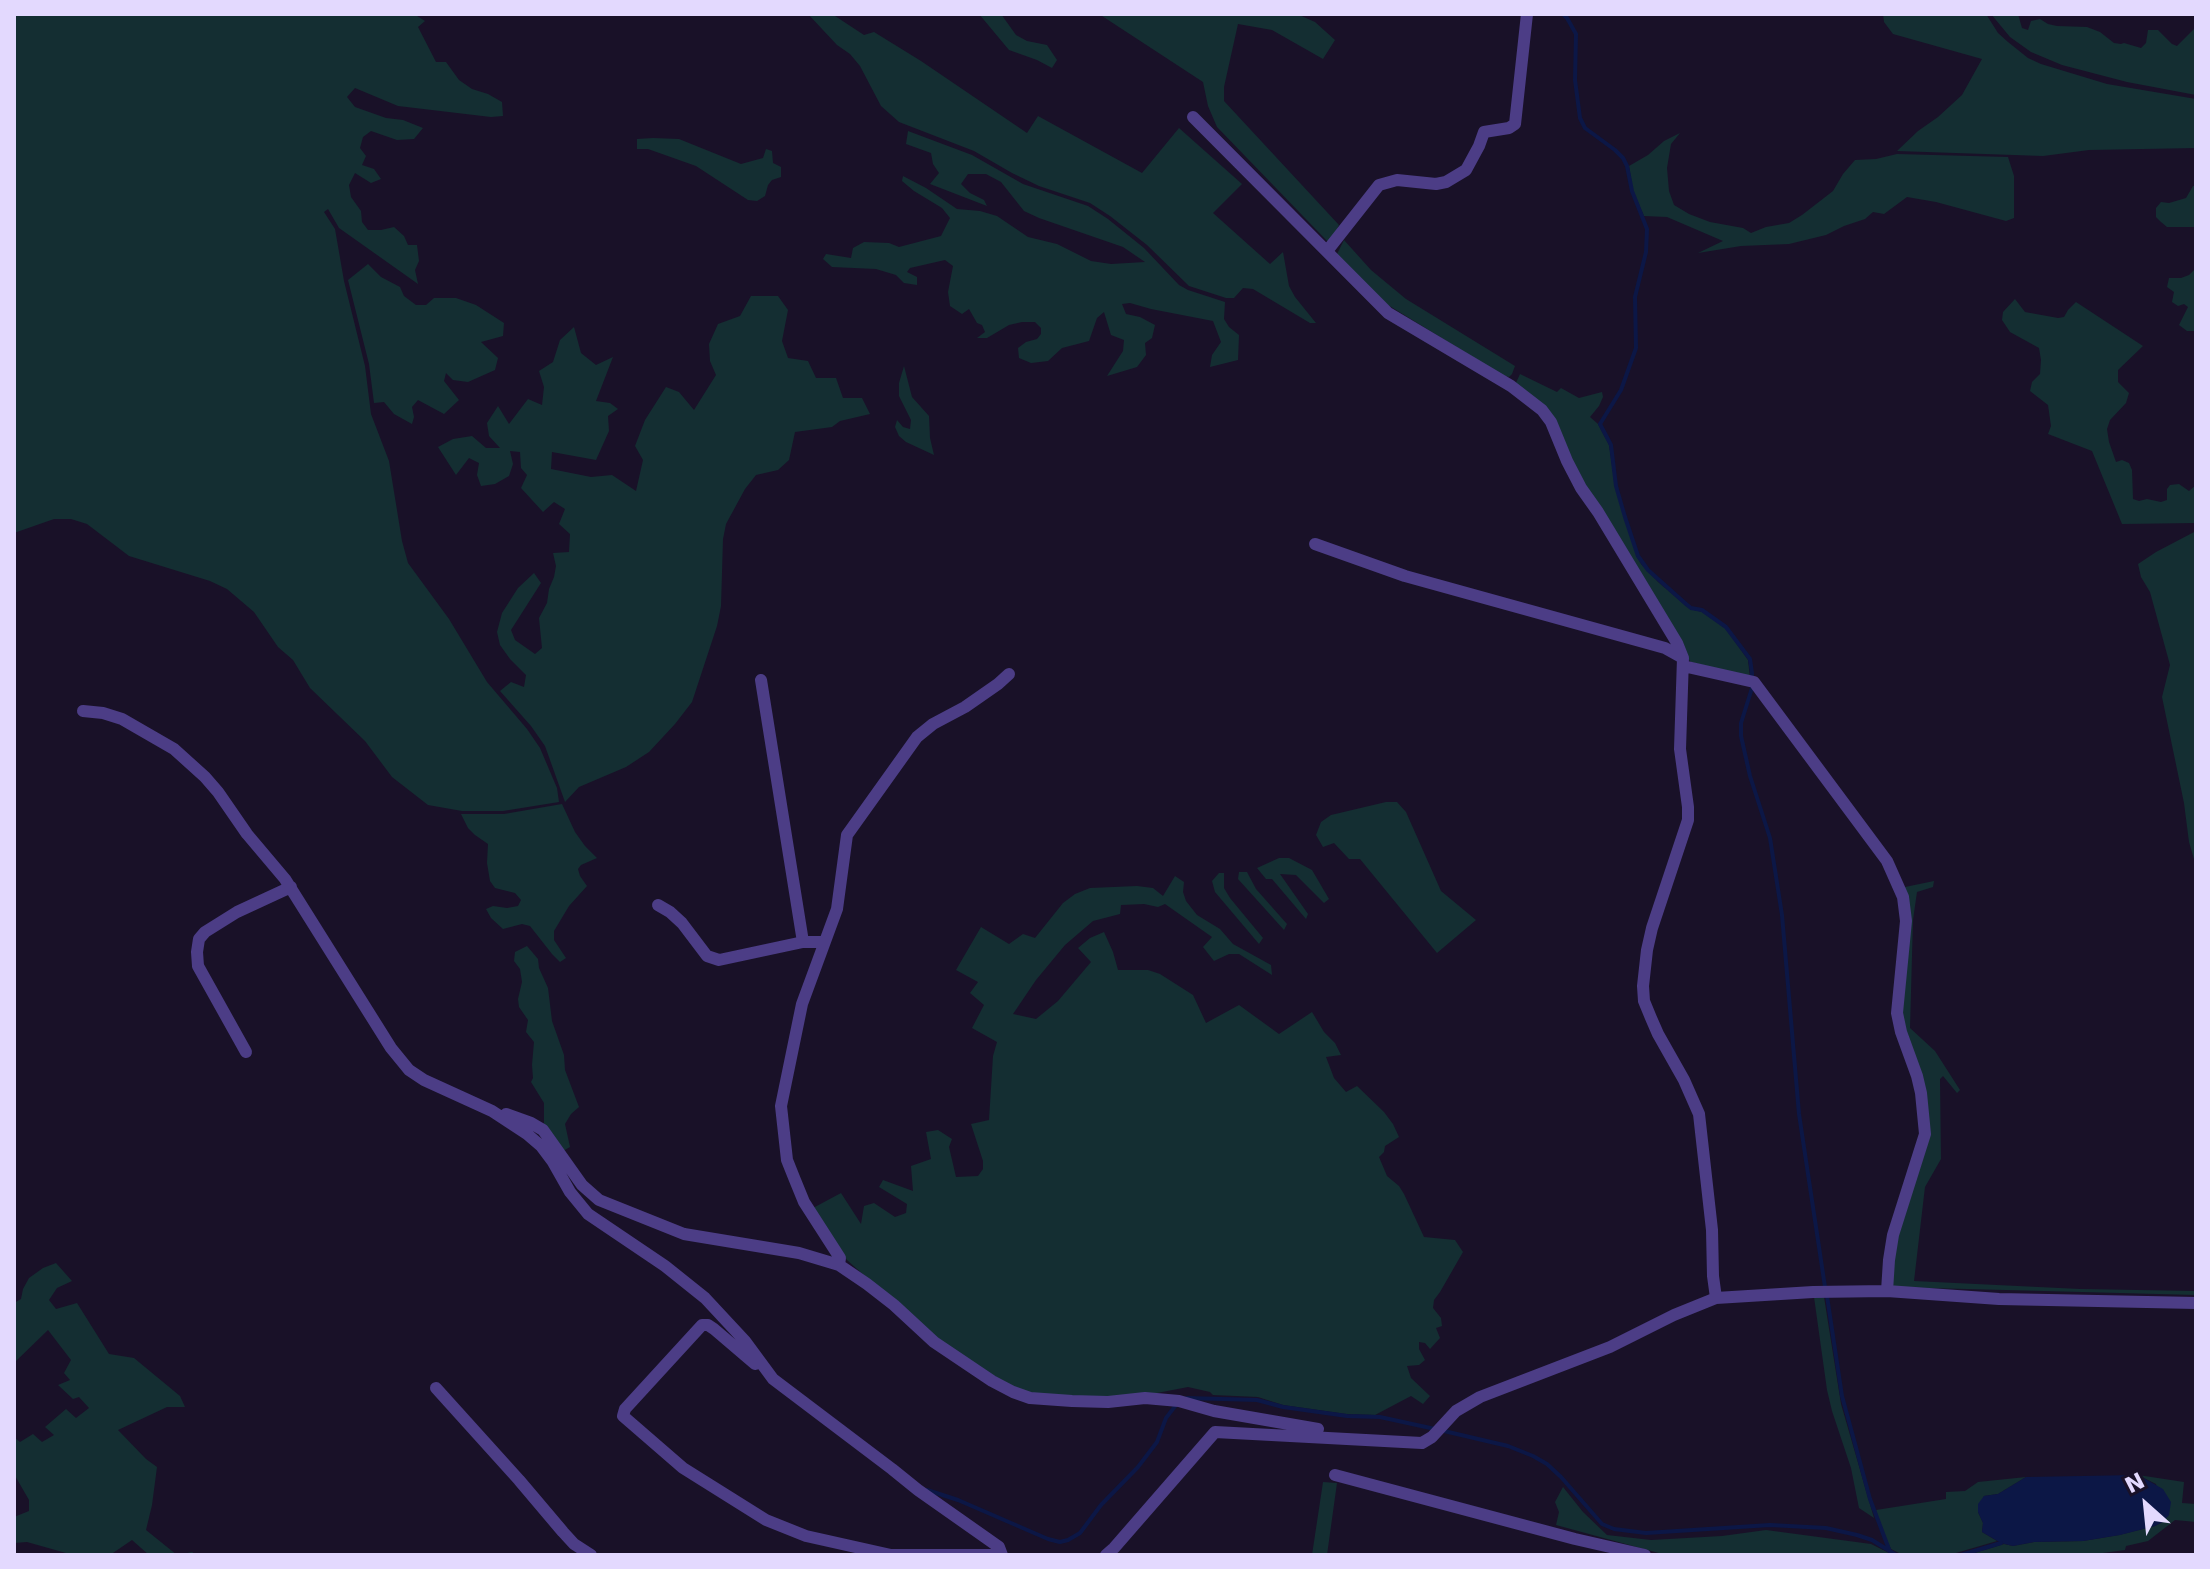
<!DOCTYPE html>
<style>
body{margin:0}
#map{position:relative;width:2210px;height:1569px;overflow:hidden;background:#191128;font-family:"DejaVu Sans",sans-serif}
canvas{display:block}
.frame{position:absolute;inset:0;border:16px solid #e3d9fe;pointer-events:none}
.north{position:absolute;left:2106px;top:1465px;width:80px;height:80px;-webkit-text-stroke:6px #191128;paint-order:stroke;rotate:333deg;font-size:22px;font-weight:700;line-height:32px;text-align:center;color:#e3d9fe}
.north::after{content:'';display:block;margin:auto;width:28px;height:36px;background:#e3d9fe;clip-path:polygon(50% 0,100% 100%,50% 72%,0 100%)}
</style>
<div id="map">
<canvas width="2210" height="1569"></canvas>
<div class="frame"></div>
<div class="north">N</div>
</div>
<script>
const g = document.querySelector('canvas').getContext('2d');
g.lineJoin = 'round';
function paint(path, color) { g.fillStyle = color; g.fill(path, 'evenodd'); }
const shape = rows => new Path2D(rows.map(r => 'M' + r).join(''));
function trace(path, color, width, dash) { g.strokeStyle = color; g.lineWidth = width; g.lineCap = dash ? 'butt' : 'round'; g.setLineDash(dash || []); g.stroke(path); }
paint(shape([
 [14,14,414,14,425,21,418,27,436,62,446,62,459,80,472,89,488,94,502,102,503,116,491,117,398,106,355,88,347,97,355,107,386,118,403,120,423,128,414,139,397,140,371,131,363,137,360,148,366,156,362,165,374,169,381,179,371,183,355,173,349,185,351,197,361,211,362,222,368,230,381,230,394,227,404,236,408,245,417,245,419,261,415,270,418,284,339,228,328,209,324,212,335,229,344,281,365,366,371,414,389,461,402,541,408,563,449,619,487,682,527,729,540,748,557,788,559,802,503,811,462,811,428,805,392,777,365,741,310,688,293,660,278,647,254,612,227,589,210,581,129,556,87,524,71,519,54,519,14,533],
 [808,14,832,14,864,35,874,32,921,61,1027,133,1038,116,1142,173,1179,128,1242,184,1213,213,1270,264,1283,252,1289,286,1295,297,1316,323,1310,323,1253,289,1243,288,1234,298,1226,298,1189,286,1147,245,1110,216,1090,203,1039,186,1012,173,974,151,899,122,881,106,860,66,850,54,837,45],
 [979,14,1001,14,1016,35,1027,41,1047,45,1057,60,1052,68,1037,60,1009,50],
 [1099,14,1297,14,1315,22,1335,40,1323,59,1272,30,1238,24,1224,87,1224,101,1339,225,1330,244,1217,127,1208,106,1203,82],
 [1883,14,1986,14,1998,33,2008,42,2028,58,2041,64,2107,84,2196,99,2196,148,2089,150,2043,156,1897,151,1918,131,1938,117,1962,95,1982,59,1893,34,1884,22],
 [1991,14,2018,14,2022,28,2028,30,2031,21,2040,19,2048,24,2057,26,2087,27,2100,32,2114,43,2121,44,2124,43,2141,48,2146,43,2148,30,2158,30,2172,44,2177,46,2196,27,2196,95,2127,82,2062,65,2031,52,2010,37],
 [908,131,972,155,1023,184,1088,206,1108,219,1144,248,1179,285,1188,290,1225,302,1224,319,1229,327,1239,335,1238,360,1210,367,1212,355,1221,342,1213,321,1151,309,1130,303,1122,304,1126,314,1140,317,1155,325,1152,338,1145,343,1146,355,1137,367,1107,376,1123,351,1124,340,1111,335,1104,312,1097,318,1089,341,1062,348,1048,361,1031,363,1019,358,1018,348,1026,342,1037,339,1041,334,1041,328,1035,322,1022,322,1009,325,987,338,977,338,985,332,982,325,977,323,969,309,962,314,950,306,948,292,953,266,945,260,910,268,907,272,917,277,917,285,904,283,896,275,876,269,832,267,823,259,826,254,851,258,853,248,864,242,889,243,899,247,941,236,950,218,942,208,914,191,902,181,903,176,926,188,957,209,980,211,997,216,1028,237,1057,244,1091,261,1111,264,1145,262,1123,247,1039,218,1024,211,1001,182,986,174,968,174,961,184,970,193,984,200,987,206,930,184,939,173,933,164,931,153,906,144],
 [1680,133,1671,144,1667,168,1669,191,1674,205,1689,214,1710,222,1743,228,1751,233,1766,227,1789,223,1802,215,1833,191,1843,174,1855,160,1876,159,1897,154,2008,157,2014,176,2014,218,2006,221,1936,202,1907,197,1884,214,1873,212,1865,219,1844,226,1826,235,1789,244,1741,246,1698,253,1723,241,1667,217,1644,216,1633,191,1629,166,1648,155,1664,141],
 [653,138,679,139,741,164,763,158,766,149,772,151,773,163,781,167,781,177,772,180,768,185,765,196,757,201,748,200,696,166,648,149,637,149,637,139],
 [2193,186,2196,186,2196,227,2167,227,2161,222,2156,217,2156,208,2161,202,2169,203,2186,198],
 [1344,240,1371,270,1406,299,1515,366,1512,374,1509,377,1502,375,1388,305,1336,256],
 [368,264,381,277,400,287,404,296,416,305,426,305,434,298,456,298,476,305,504,323,503,336,481,342,498,358,495,370,468,382,453,380,446,373,444,381,459,400,444,414,418,400,412,407,414,417,412,424,394,414,384,402,374,403,369,364,348,280],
 [2195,269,2196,331,2187,331,2179,325,2188,307,2184,304,2178,306,2172,302,2174,292,2167,287,2169,278,2181,278,2189,275],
 [751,296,778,296,788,310,782,341,788,358,808,361,816,378,836,378,843,398,862,398,870,414,840,421,832,427,795,432,789,460,778,470,756,475,745,489,726,524,723,539,721,606,717,626,692,702,675,724,649,752,626,767,579,787,565,802,545,746,531,726,500,691,511,682,524,687,526,675,510,659,500,645,497,632,502,613,518,588,534,573,541,583,511,630,515,640,535,654,542,648,539,618,547,603,549,589,554,577,556,566,553,553,569,552,570,534,559,524,565,509,554,502,543,512,521,488,527,475,521,468,520,452,510,451,513,464,509,476,495,484,481,486,477,475,479,463,469,458,456,475,438,447,453,439,472,436,486,448,500,448,489,436,487,423,498,406,509,424,528,399,542,405,544,387,539,371,553,362,560,340,574,327,581,353,596,365,613,357,596,401,610,403,618,409,608,416,609,431,596,460,552,452,551,469,591,477,612,475,636,491,643,460,635,446,645,420,666,387,679,392,694,410,716,375,710,361,709,344,718,324,740,316],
 [2015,299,2025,312,2058,318,2064,317,2068,310,2076,302,2143,346,2118,370,2118,382,2129,393,2126,403,2110,420,2107,429,2109,442,2116,462,2122,460,2129,463,2132,470,2133,499,2139,501,2147,499,2161,502,2167,500,2167,489,2170,485,2179,484,2189,491,2196,485,2195,523,2122,524,2092,451,2048,434,2051,426,2048,405,2030,391,2032,382,2040,374,2041,360,2039,348,2010,332,2002,320,2003,312],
 [904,366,912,397,929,416,930,438,934,455,906,442,899,436,895,427,897,420,903,427,910,429,911,420,899,396,899,383],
 [1520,374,1557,392,1561,388,1579,398,1602,392,1603,397,1599,406,1590,417,1598,424,1609,445,1615,486,1637,557,1641,564,1658,582,1685,605,1690,609,1702,612,1725,628,1748,660,1750,678,1691,662,1687,658,1583,483,1559,435,1515,385],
 [2196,531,2196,866,2189,842,2184,803,2162,697,2170,665,2150,592,2141,577,2138,564,2156,552],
 [1386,802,1397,802,1406,812,1441,891,1476,920,1437,953,1360,859,1349,859,1334,843,1323,847,1316,835,1321,822,1331,815],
 [562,804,575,832,585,846,597,858,581,865,578,869,580,876,587,886,569,906,554,931,554,940,566,958,560,962,552,954,530,926,522,924,503,929,491,918,486,909,493,906,507,908,518,906,521,900,515,893,495,888,490,881,487,863,488,844,475,835,468,828,461,814,504,814],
 [1279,858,1289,858,1312,870,1329,899,1324,903,1296,875,1280,874,1308,914,1306,919,1272,879,1266,879,1257,868],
 [1239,872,1247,872,1256,889,1287,924,1284,930,1238,879],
 [1219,873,1224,873,1224,888,1230,898,1263,938,1259,944,1215,892,1212,881],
 [1175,876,1184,882,1183,892,1186,901,1197,915,1220,929,1233,944,1271,965,1272,975,1239,954,1229,954,1214,961,1203,947,1212,937,1165,904,1158,907,1144,904,1121,905,1120,914,1093,921,1065,945,1036,980,1013,1014,1036,1019,1058,1001,1091,962,1078,948,1090,938,1104,932,1113,952,1118,970,1148,970,1160,974,1193,995,1206,1023,1239,1005,1279,1034,1312,1012,1324,1032,1335,1043,1341,1055,1326,1057,1334,1078,1346,1092,1357,1086,1384,1112,1393,1124,1399,1137,1385,1146,1384,1152,1379,1157,1387,1176,1399,1186,1404,1194,1424,1237,1455,1240,1463,1252,1440,1292,1434,1300,1433,1308,1441,1318,1442,1326,1436,1328,1440,1338,1430,1349,1425,1343,1419,1342,1419,1349,1425,1360,1419,1365,1407,1366,1411,1378,1430,1396,1423,1404,1411,1396,1375,1415,1346,1414,1283,1405,1258,1397,1213,1395,1210,1392,1188,1387,1157,1393,1100,1398,1029,1393,1009,1386,935,1339,847,1260,813,1208,841,1193,861,1224,864,1206,874,1203,895,1217,906,1213,907,1204,879,1187,883,1180,913,1191,911,1166,931,1159,926,1132,938,1130,952,1139,949,1147,956,1177,978,1176,983,1169,983,1161,971,1124,989,1120,993,1056,997,1042,972,1028,984,1005,970,993,978,982,956,970,981,927,1009,944,1023,934,1035,938,1063,903,1075,894,1090,888,1137,886,1153,888,1163,896],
 [1934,881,1933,887,1917,892,1913,920,1910,1028,1935,1051,1960,1090,1957,1093,1943,1076,1940,1079,1941,1159,1925,1187,1914,1281,2080,1289,2196,1291,2196,1295,1890,1287,1895,1245,1927,1142,1901,1016,1905,887],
 [527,946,538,959,539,968,548,988,552,1021,564,1055,565,1070,579,1107,571,1114,565,1124,570,1147,563,1151,544,1127,544,1103,531,1082,533,1078,532,1065,534,1042,526,1032,528,1020,519,1007,518,999,522,982,520,969,514,961,515,952],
 [56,1263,72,1281,57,1288,49,1300,56,1309,77,1303,109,1354,134,1358,180,1396,185,1407,167,1407,118,1430,146,1459,157,1467,152,1505,146,1530,177,1555,192,1552,197,1555,149,1555,132,1540,110,1555,73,1555,27,1542,14,1543,14,1517,29,1511,29,1500,14,1474,14,1437,20,1442,33,1434,42,1442,54,1435,45,1427,66,1409,76,1418,89,1408,79,1397,73,1399,58,1385,70,1380,64,1373,71,1360,48,1330,14,1363,14,1303,21,1299,23,1289,29,1278,43,1268],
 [1814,1297,1824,1297,1841,1404,1874,1518,1859,1508,1851,1468,1832,1411,1827,1390],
 [2138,1475,2184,1482,2182,1503,2196,1504,2196,1522,2175,1520,2148,1541,2126,1546,2125,1550,2088,1555,1968,1555,2004,1544,2013,1546,2034,1542,2083,1541,2119,1535,2155,1526,2163,1522,2156,1484],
 [2026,1477,1998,1494,1984,1496,1978,1512,1983,1523,1982,1532,1997,1541,1949,1555,1903,1555,1891,1549,1882,1530,1876,1510,1946,1499,1946,1492,1965,1491,1978,1482],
 [1323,1482,1337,1483,1327,1555,1312,1555],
 [1563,1487,1583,1512,1607,1535,1651,1540,1722,1536,1766,1530,1871,1544,1893,1555,1666,1555,1556,1525,1559,1512,1555,1502]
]), '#142e32');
paint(shape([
 [2138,1475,2163,1489,2171,1502,2169,1515,2163,1522,2155,1526,2120,1535,2083,1541,2034,1542,2013,1546,2001,1543,1982,1532,1983,1523,1978,1512,1978,1504,1984,1496,1998,1494,2026,1477]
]), '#0c1746');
trace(shape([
 [1563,14,1567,18,1576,34,1575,80,1580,118,1585,128,1615,150,1623,158,1627,166,1632,191,1647,229,1646,252,1635,297,1636,348,1621,390,1600,424,1611,445,1616,486,1625,517,1638,556,1648,570,1686,604,1691,608,1702,610,1726,627,1750,659,1752,673,1752,688,1741,723,1741,736,1750,776,1770,838,1782,915,1799,1114,1825,1287],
 [1827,1296,1842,1396,1870,1499,1890,1552],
 [1187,1398,1257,1400,1283,1407,1347,1416,1380,1417,1435,1429],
 [1444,1431,1508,1446,1533,1456,1547,1464,1561,1477,1602,1524,1614,1529,1646,1533,1770,1525,1826,1528,1857,1535,1872,1540,1896,1555],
 [927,1490,958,1500,1048,1539,1060,1542,1068,1540,1080,1533,1101,1505,1138,1467,1157,1442,1166,1418,1176,1405],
 [1961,1555,2001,1543]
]), '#0c1746', 4);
trace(shape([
 [1193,117,1388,313,1511,386,1542,410,1551,422,1567,461,1581,488,1598,512,1677,643,1683,658],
 [1327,251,1379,185,1397,180,1436,184,1446,182,1466,170,1479,146,1484,132,1509,128,1515,124,1527,14],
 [1315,544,1405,576,1665,648,1683,658,1680,749,1688,807,1688,820,1652,928,1647,950,1643,986,1644,1001,1651,1018,1658,1034,1684,1080,1699,1114,1712,1230,1713,1276,1716,1298],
 [1683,666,1754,682,1887,861,1903,897,1906,921,1897,1013,1901,1032,1917,1076,1921,1093,1925,1134,1893,1235,1889,1260,1887,1291],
 [761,680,803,942],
 [83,711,103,713,122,719,174,749,205,777,218,792,247,834,285,879,391,1048,409,1070,424,1080,492,1111,527,1134,541,1146,553,1162,570,1192,588,1214,665,1266,705,1298,745,1341,773,1379,892,1469,918,1490,999,1547,1002,1555],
 [658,905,670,912,682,923,707,956,719,960,803,942,824,942],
 [246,1052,198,966,197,952,199,939,205,932,237,912,291,887],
 [506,1114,531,1123,543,1130,582,1185,599,1200,684,1234,799,1253,839,1265,867,1284,894,1305,934,1342,992,1381,1013,1392,1030,1398,1072,1401,1108,1402,1145,1398,1179,1401,1214,1411,1318,1429],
 [839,1265,840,1258,804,1202,795,1180,787,1160,781,1106,802,1004,837,909,847,835,917,737,933,724,965,707,998,684,1009,674],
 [755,1364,714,1329,708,1325,702,1325,625,1409,623,1416,683,1468,766,1520,806,1536,891,1555,1002,1555],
 [436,1388,519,1480,563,1532,574,1544,591,1555],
 [1335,1475,1575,1539,1645,1555],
 [1106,1555,1114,1548,1215,1432,1422,1443,1432,1437,1456,1411,1480,1397,1610,1347,1674,1315,1716,1298,1813,1292,1887,1291,1999,1299,2196,1303]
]), '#4c3d86', 12);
</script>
